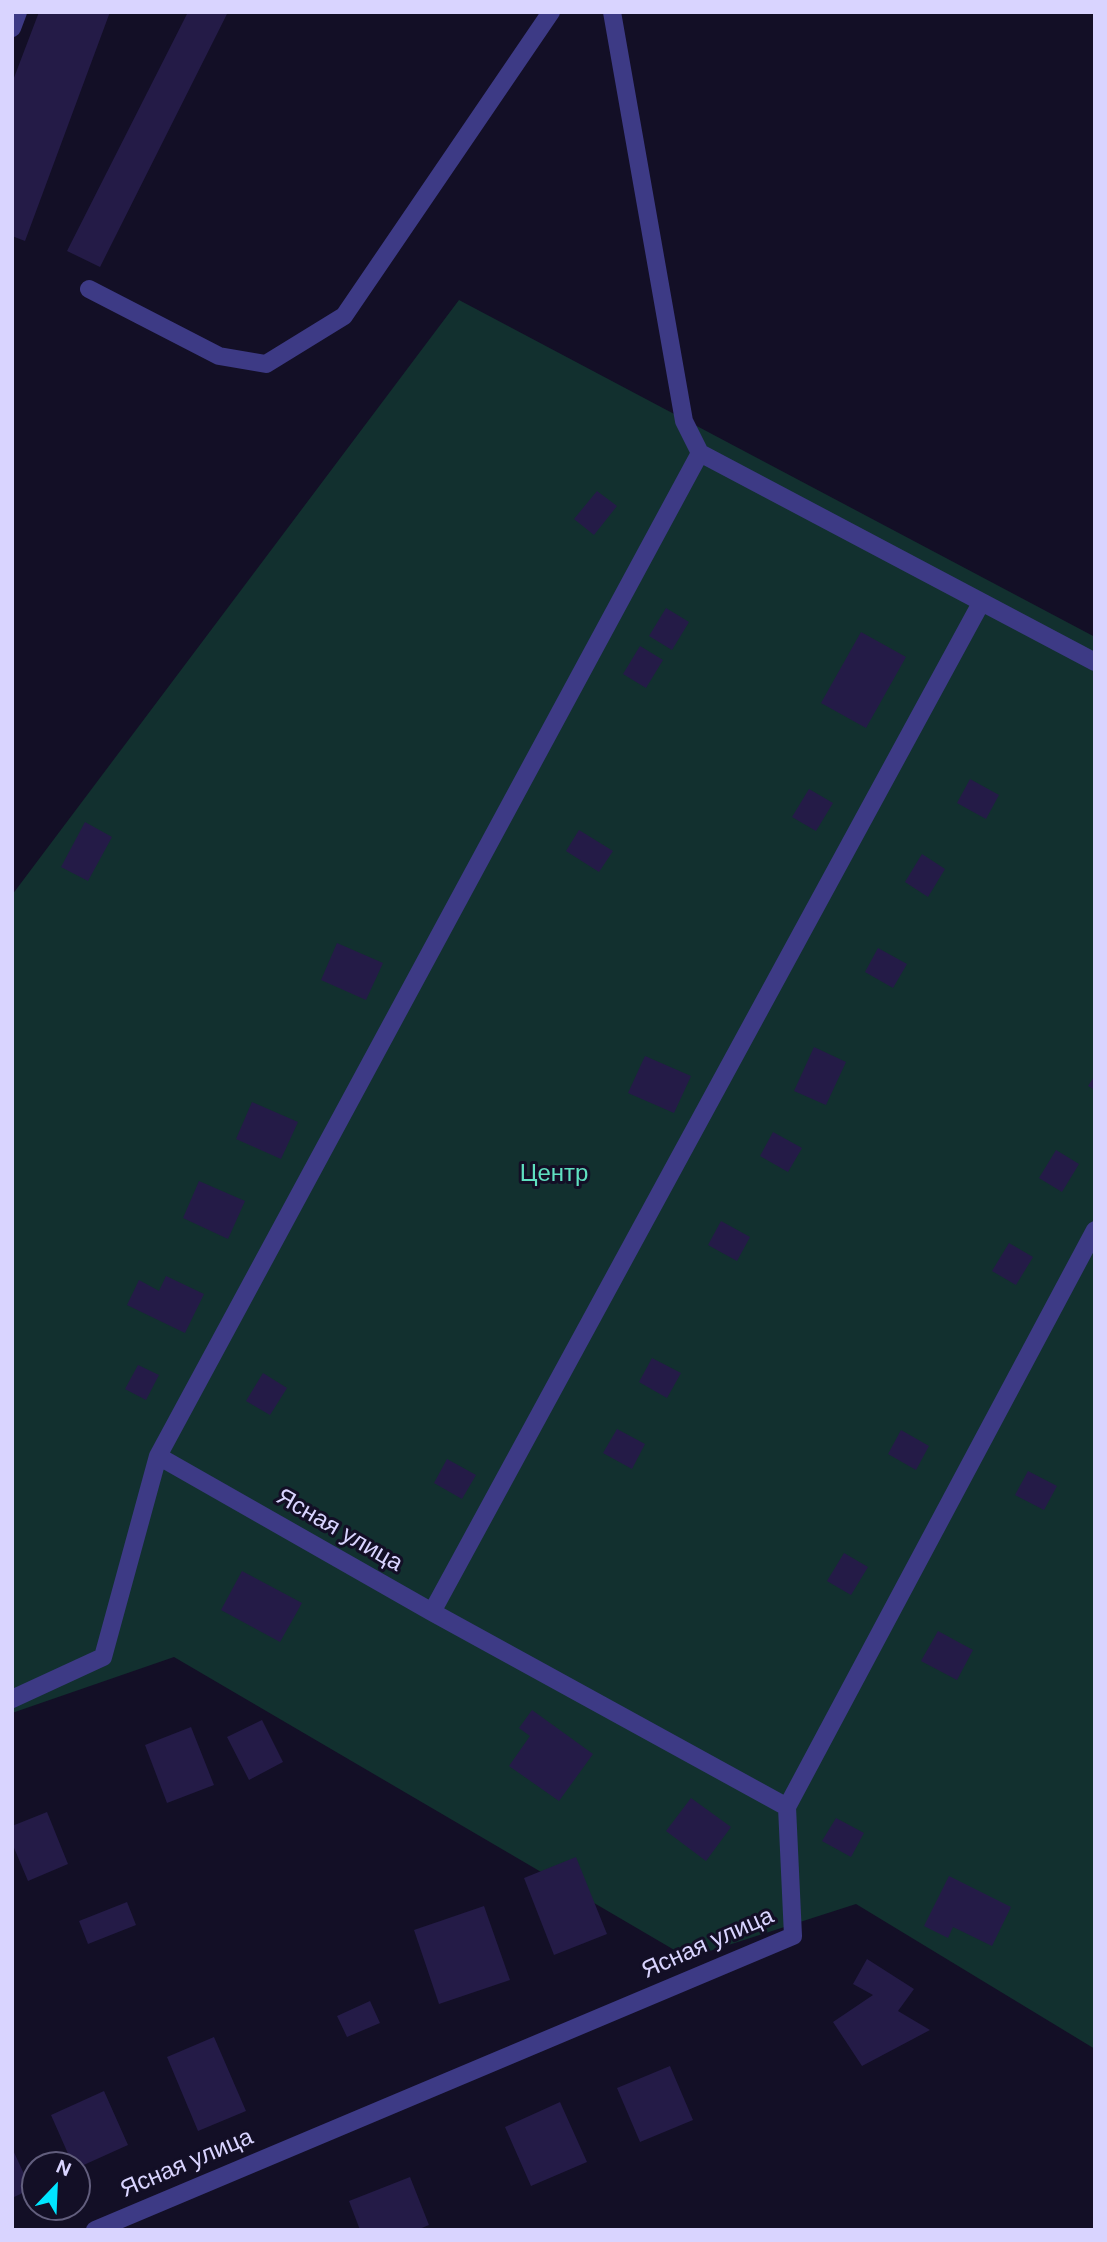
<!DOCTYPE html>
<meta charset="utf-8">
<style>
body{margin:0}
#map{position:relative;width:1107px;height:2242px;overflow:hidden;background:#130f26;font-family:"DM Sans",sans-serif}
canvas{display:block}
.frame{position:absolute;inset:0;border:14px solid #d9d4ff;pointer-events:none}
.north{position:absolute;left:21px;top:2151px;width:70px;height:70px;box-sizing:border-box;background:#130f26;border:2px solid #625e7d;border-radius:50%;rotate:23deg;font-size:19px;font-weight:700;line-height:28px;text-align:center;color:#d9d4ff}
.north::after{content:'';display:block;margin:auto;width:24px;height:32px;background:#00e5ff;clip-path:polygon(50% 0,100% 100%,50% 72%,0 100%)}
</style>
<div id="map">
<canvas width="1107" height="2242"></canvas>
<div class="frame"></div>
<div class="north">N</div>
</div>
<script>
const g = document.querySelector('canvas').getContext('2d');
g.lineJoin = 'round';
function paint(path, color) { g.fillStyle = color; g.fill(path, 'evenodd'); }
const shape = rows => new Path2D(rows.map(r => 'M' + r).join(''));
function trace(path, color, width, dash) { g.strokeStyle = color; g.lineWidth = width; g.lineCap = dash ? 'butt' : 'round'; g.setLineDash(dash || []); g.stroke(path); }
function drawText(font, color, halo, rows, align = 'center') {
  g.font = font + ' "DM Sans",sans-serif'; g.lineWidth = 6; g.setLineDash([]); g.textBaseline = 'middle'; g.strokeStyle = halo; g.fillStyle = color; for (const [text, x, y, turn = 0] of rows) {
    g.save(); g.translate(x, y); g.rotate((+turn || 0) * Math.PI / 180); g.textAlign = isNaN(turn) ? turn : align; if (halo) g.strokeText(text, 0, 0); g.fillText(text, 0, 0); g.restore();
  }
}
paint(shape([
 [459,300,1095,637,1095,2049,856,1904,688,1958,174,1657,12,1713,12,895]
]), '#12302f');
paint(shape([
 [39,12,110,12,25,241,12,236,12,83],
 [188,12,228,12,100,267,67,251],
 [597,491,617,506,594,535,574,519],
 [666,608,689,622,672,650,649,636],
 [861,632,906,657,866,728,821,703],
 [640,646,663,660,646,688,623,674],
 [970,779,999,795,986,819,957,803],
 [809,789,833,803,816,831,792,817],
 [85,822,112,837,88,881,61,867],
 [579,830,613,851,599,872,566,851],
 [922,854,945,869,928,897,905,882],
 [337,943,383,963,366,1000,321,980],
 [878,948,907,964,893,988,865,972],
 [814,1047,846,1062,826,1105,794,1091],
 [645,1056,691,1076,674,1113,628,1093],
 [1095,1075,1095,1090,1088,1086],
 [252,1102,298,1122,281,1159,236,1139],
 [773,1132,802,1148,788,1172,760,1156],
 [1056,1150,1079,1164,1062,1192,1039,1178],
 [199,1181,245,1201,228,1239,183,1218],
 [721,1221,750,1237,737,1261,708,1245],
 [1009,1243,1033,1257,1016,1285,992,1271],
 [166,1276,204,1294,185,1333,127,1305,139,1280,159,1291],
 [652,1358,681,1373,667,1398,639,1382],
 [138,1365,159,1375,146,1400,125,1389],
 [263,1373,287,1388,270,1415,246,1401],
 [617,1429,645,1444,632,1469,603,1453],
 [901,1430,929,1446,916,1470,888,1454],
 [447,1459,476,1475,462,1499,434,1483],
 [1028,1471,1057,1486,1044,1510,1015,1495],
 [844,1553,868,1567,851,1595,827,1581],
 [242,1571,302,1603,280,1642,221,1610],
 [938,1631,973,1650,957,1680,921,1661],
 [532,1710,593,1754,559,1801,509,1766,530,1736,519,1728],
 [262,1720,283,1762,249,1780,227,1737],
 [191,1727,214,1785,167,1803,145,1745],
 [691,1798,731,1827,706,1861,666,1831],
 [47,1812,68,1864,28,1881,12,1843,12,1826],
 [836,1818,864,1833,851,1857,822,1841],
 [576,1857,607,1934,554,1955,524,1878],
 [949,1876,1011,1907,992,1946,953,1927,948,1938,924,1926],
 [127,1902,136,1925,88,1944,79,1921],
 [484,1906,510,1980,439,2004,414,1930],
 [867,1959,914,1989,898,2011,930,2030,862,2066,833,2022,873,1995,853,1984],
 [370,2001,380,2023,347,2037,337,2016],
 [214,2037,246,2111,198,2131,167,2057],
 [670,2066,693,2120,640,2142,617,2088],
 [104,2091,128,2145,77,2168,77,2165,73,2165,51,2115],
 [560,2102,587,2162,531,2186,505,2127],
 [12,2148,31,2189,12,2198],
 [410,2177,429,2225,417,2230,360,2230,349,2201]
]), '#241b47');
trace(shape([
 [612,12,684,421,700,453,1095,662],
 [12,28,18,12],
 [89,289,219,356,266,364,344,316,551,12],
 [432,1612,981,603],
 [12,1699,103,1657,158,1456,700,453],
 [787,1807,1095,1230],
 [95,2230,793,1936,787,1807,432,1612,158,1456]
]), '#3d3a85', 18);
drawText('24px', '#5fe0c0', '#130f26', [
 ["Центр",554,1175]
]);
drawText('24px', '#d9d4ff', '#130f26', [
 ["Ясная улица",339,1531,30],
 ["Ясная улица",708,1944,-24],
 ["Ясная улица",187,2164,-23]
]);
</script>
